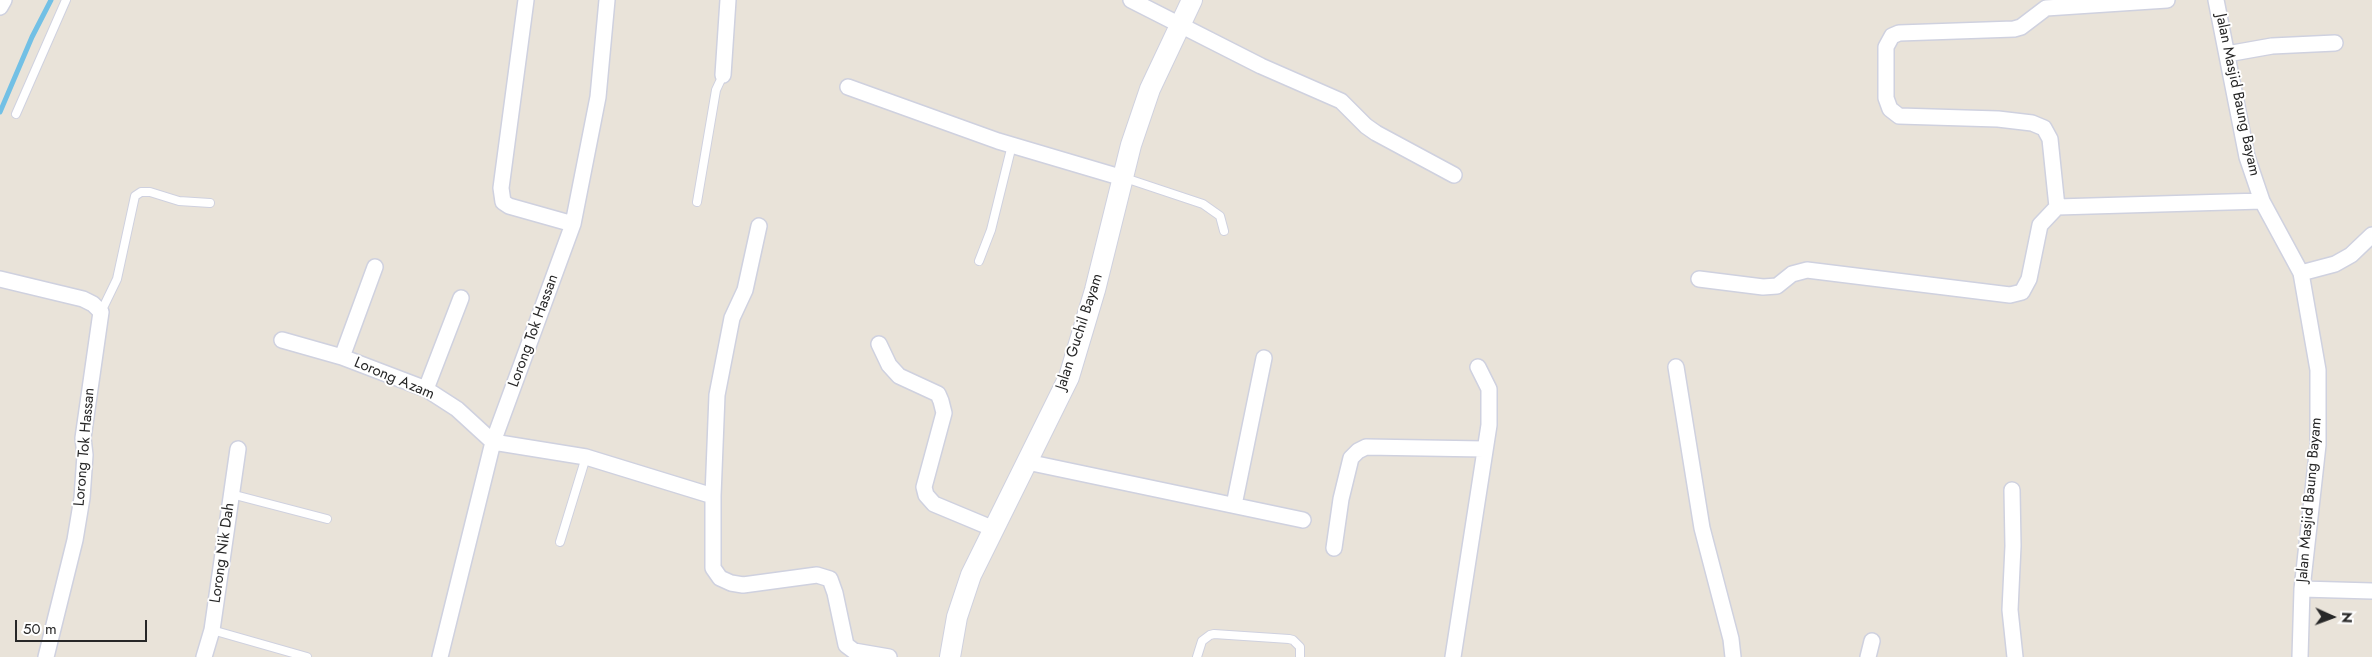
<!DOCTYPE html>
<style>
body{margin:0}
#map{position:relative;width:2372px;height:657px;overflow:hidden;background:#e9e3d9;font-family:Jost,sans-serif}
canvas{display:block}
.north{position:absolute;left:2307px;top:592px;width:50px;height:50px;-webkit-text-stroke:4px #fff;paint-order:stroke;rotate:92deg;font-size:14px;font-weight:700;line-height:20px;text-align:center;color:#272727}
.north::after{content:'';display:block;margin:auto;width:18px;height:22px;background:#272727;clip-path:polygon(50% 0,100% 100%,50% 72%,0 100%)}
.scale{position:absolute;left:15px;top:620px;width:132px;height:22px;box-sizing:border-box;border:2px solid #272727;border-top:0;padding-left:6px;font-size:15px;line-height:18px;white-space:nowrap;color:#272727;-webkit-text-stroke:4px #fff;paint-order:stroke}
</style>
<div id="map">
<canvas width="2372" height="657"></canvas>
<div class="north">N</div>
<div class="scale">50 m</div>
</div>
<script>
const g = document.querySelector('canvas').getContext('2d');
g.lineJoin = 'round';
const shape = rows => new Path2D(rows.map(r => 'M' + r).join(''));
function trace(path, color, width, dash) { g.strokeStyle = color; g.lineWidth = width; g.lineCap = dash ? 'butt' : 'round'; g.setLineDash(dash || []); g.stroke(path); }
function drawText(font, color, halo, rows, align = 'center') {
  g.font = font + ' Jost,sans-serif'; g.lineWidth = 4; g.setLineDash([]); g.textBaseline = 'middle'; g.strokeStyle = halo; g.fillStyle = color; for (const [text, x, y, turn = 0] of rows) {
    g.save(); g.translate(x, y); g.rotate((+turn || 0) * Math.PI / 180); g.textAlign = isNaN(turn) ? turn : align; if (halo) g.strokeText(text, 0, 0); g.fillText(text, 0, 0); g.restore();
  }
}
trace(shape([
 [0,112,32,37,51,0]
]), '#72c0e5', 5);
const service = shape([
 [16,114,66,0],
 [1125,178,1203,204,1220,216,1224,231],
 [697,202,716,90,723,75],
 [979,261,991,230,1012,145],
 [101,312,117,279,135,196,141,192,150,192,179,201,210,203],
 [231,494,327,519],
 [560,542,586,457],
 [212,630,307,657],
 [1197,657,1202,641,1210,635,1214,634,1289,639,1293,640,1300,647,1300,657]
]);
const minor = shape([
 [526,0,501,188,503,202,509,206,573,224],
 [1131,0,1261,66,1341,101,1366,126,1376,133,1454,175],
 [2167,0,2046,8,2021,27,2014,29,1899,33,1892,36,1886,47,1886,98,1890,109,1899,116,1998,119,2032,123,2044,128,2050,139,2057,207,2262,201],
 [2216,0,2247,157,2262,201,2301,273,2318,370,2318,445,2302,589,2300,657],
 [0,7,4,0],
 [2227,54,2272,46,2335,43],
 [723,75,728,0],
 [848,87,998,141,1123,178],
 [759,226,745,290,732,318,717,395,713,496,713,568,720,578,731,583,743,585,817,575,830,579,835,593,846,645,854,651,889,657],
 [2301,273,2335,264,2351,255,2372,235],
 [0,279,83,299,93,304,101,312,83,438,85,455,82,498,75,540,46,657],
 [1699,279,1763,287,1777,286,1792,274,1807,270,2010,295,2022,292,2029,279,2040,225,2057,207],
 [282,340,342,357,426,389,457,409,493,442,586,457,713,496],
 [879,344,889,365,899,376,938,394,941,401,944,413,924,487,926,495,934,504,994,529],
 [342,357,375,267],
 [1676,367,1702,528,1731,639,1733,657],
 [426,389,461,298],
 [1027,462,1303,520],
 [2012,490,2013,546,2010,610,2015,657],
 [1234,505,1264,358],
 [1334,548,1341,499,1351,458,1358,451,1366,447,1484,449],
 [2302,589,2372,591],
 [204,657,212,630,238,449],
 [440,657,493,442,573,224,598,97,607,0],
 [1453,657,1489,425,1489,389,1478,367],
 [1868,657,1872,641]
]);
const secondary = shape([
 [950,657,957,617,971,575,1069,377,1095,290,1131,145,1150,89,1192,0]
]);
trace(service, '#cfd1df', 10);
trace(minor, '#cfd1df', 18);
trace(secondary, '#cfd1df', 22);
trace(service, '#fff', 8);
trace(minor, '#fff', 15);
trace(secondary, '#fff', 20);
drawText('15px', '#272727', '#fff', [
 ["Jalan Masjid Baung Bayam",2237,95,78],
 ["Lorong Tok Hassan",534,331,-70],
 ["Jalan Guchil Bayam",1080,332,-72],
 ["Lorong Azam",394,379,23],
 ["Lorong Tok Hassan",85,447,-85],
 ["Jalan Masjid Baung Bayam",2310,500,-85],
 ["Lorong Nik Dah",223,553,-82]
]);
</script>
